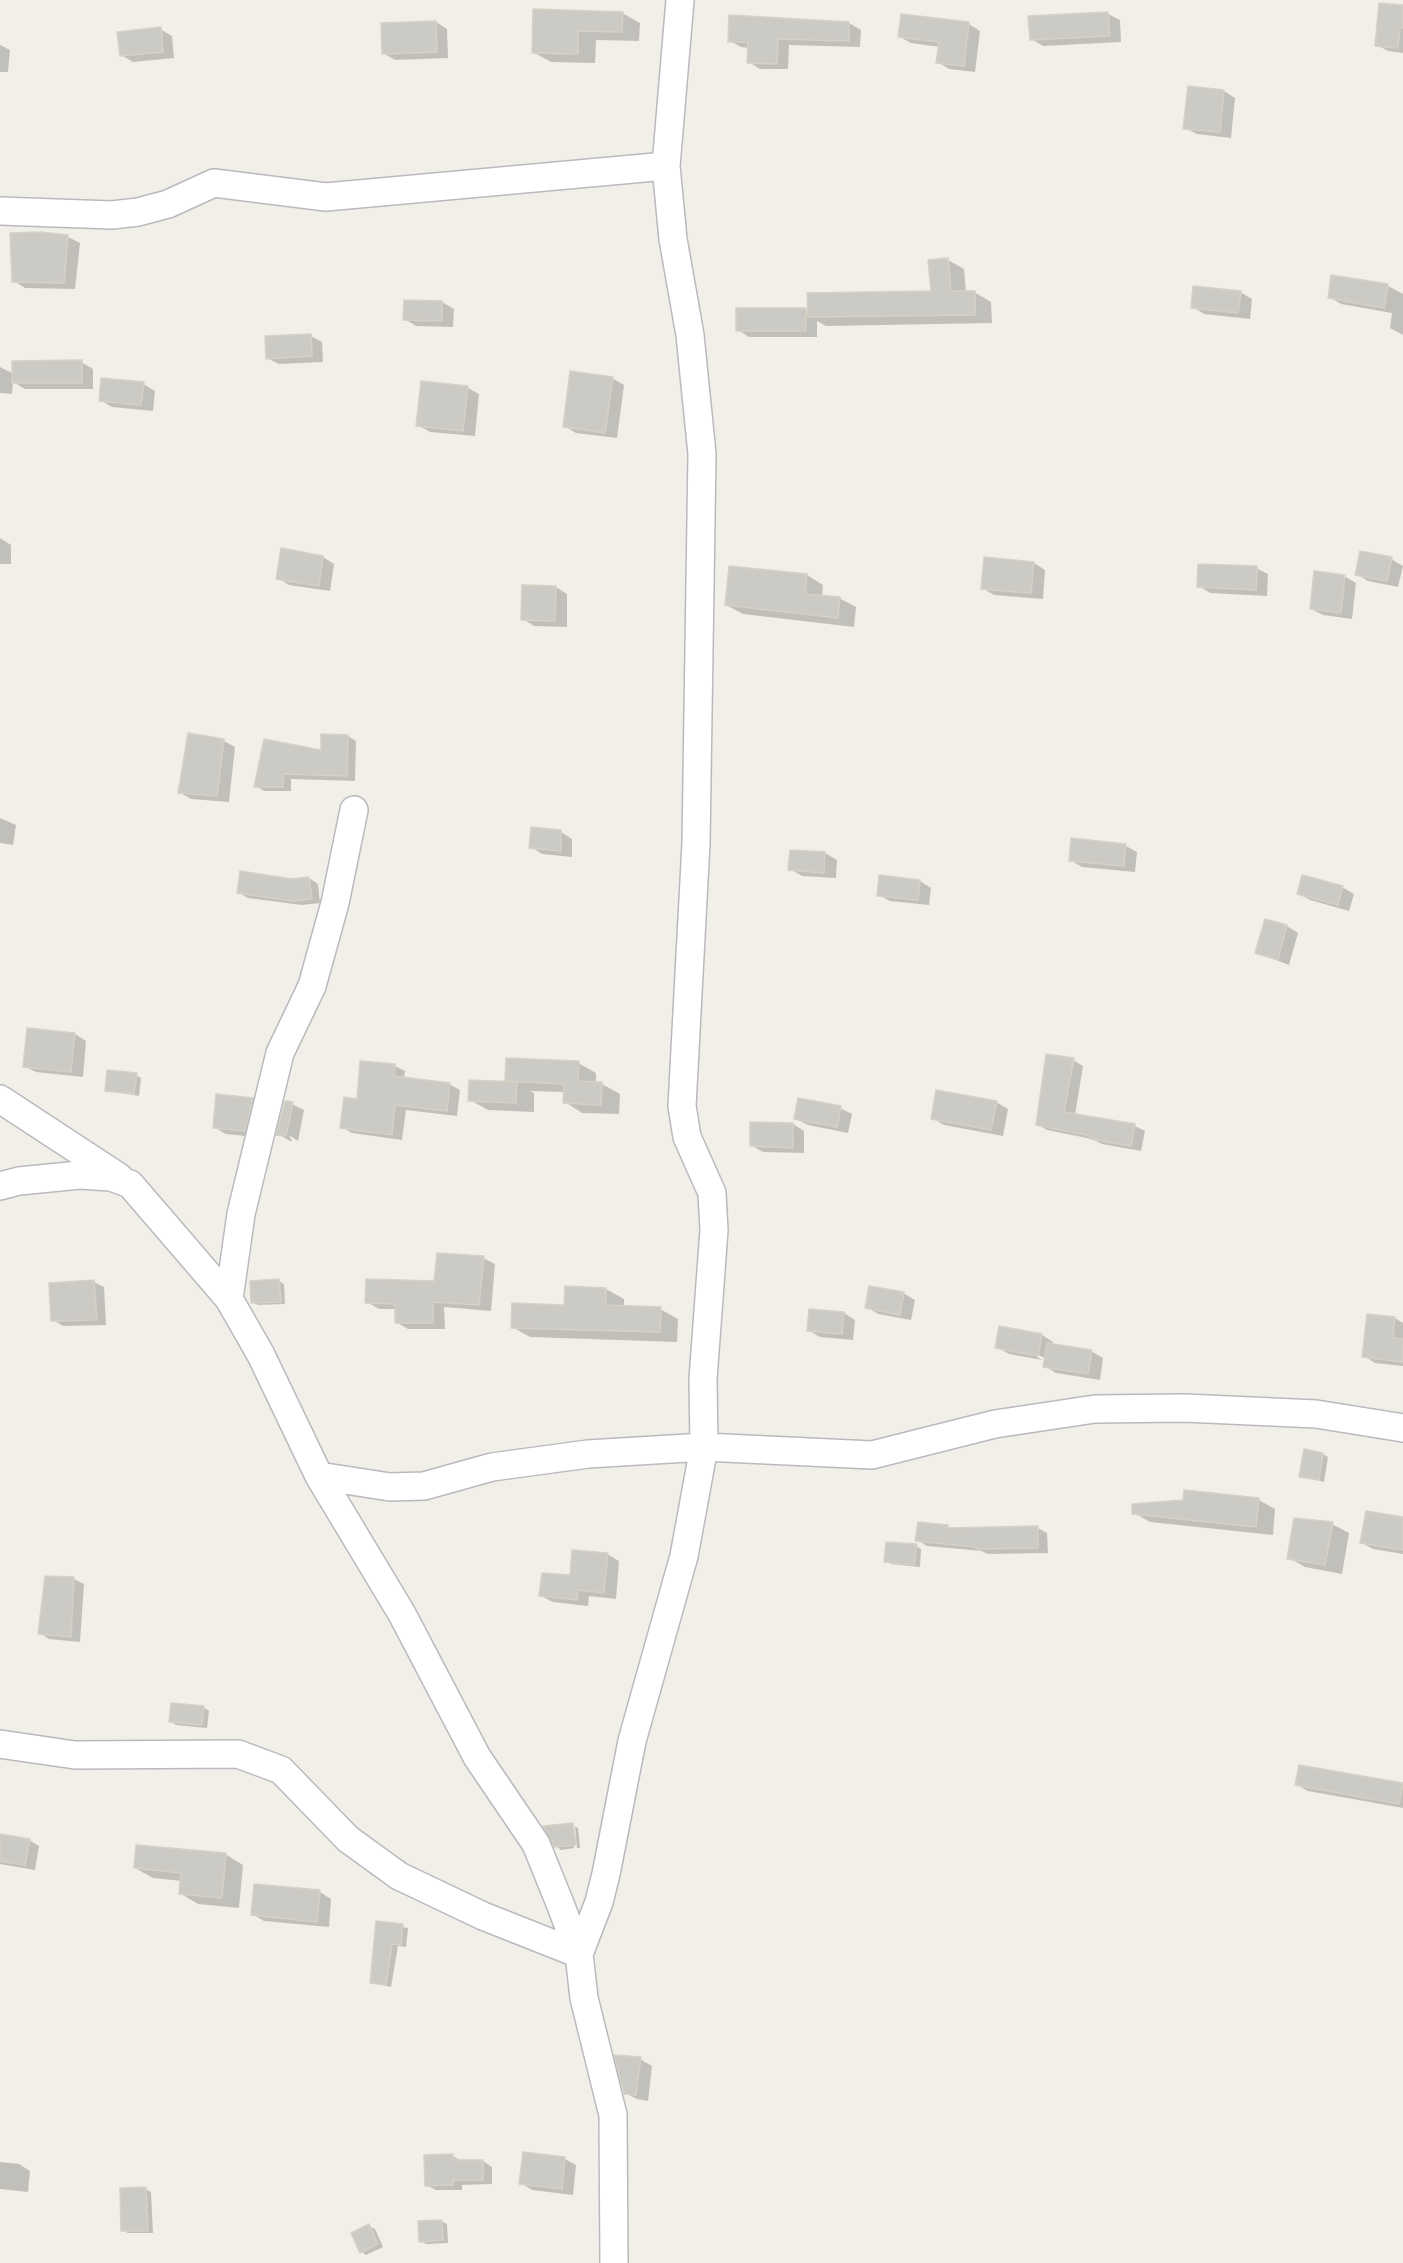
<!DOCTYPE html>
<style>
body{margin:0}
canvas{display:block;background:#f1efe7}
</style>
<canvas width="1403" height="2263"></canvas>
<script>
const g = document.querySelector('canvas').getContext('2d');
g.lineJoin = 'round';
function paint(path, color) { g.fillStyle = color; g.fill(path, 'evenodd'); }
const shape = rows => new Path2D(rows.map(r => 'M' + r).join(''));
function trace(path, color, width, dash) { g.strokeStyle = color; g.lineWidth = width; g.lineCap = dash ? 'butt' : 'round'; g.setLineDash(dash || []); g.stroke(path); }
paint(shape([
 [1403,6,1403,53,1388,51,1377,45],
 [535,11,622,13,640,23,639,41,596,40,595,63,551,62,533,52],
 [1108,14,1120,20,1121,42,1043,46,1031,39],
 [902,16,969,24,980,31,975,72,949,69,938,62,940,47,911,43,900,37],
 [436,22,447,29,448,58,395,60,383,53],
 [849,23,861,30,860,47,789,45,788,69,760,69,749,62,749,48,741,47,730,41],
 [160,29,172,36,174,58,133,62,121,55],
 [0,45,10,50,8,72,0,72],
 [1224,91,1235,98,1231,138,1197,134,1185,128],
 [12,235,68,237,80,243,75,289,25,288,14,281],
 [948,260,964,269,966,292,974,292,991,302,992,323,826,326,817,321,817,337,749,337,738,330,805,310,809,312,932,293],
 [1388,286,1403,294,1403,335,1390,328,1392,313,1341,304,1329,297],
 [1240,292,1252,299,1250,319,1204,314,1193,307],
 [405,301,442,302,454,309,453,327,416,326,405,319],
 [311,336,322,342,323,362,279,364,267,358],
 [81,362,93,369,93,389,25,389,13,382,12,394,0,393,0,367,14,374],
 [612,378,624,385,617,438,576,433,564,426],
 [422,383,468,388,479,394,475,436,430,432,418,425],
 [143,384,155,391,153,411,112,407,100,400],
 [0,538,11,545,11,564,0,564],
 [323,557,334,564,330,591,289,585,278,578],
 [1391,559,1403,566,1398,587,1368,581,1357,574],
 [1034,563,1045,570,1043,599,994,595,982,588],
 [1256,568,1268,574,1267,596,1210,593,1199,586],
 [807,575,823,585,822,597,839,598,856,607,854,627,743,614,726,605],
 [1344,576,1356,583,1352,619,1323,615,1311,609],
 [556,587,567,594,567,627,534,626,523,619],
 [348,736,356,741,355,781,291,779,291,791,264,791,256,786,322,752],
 [224,741,235,747,229,802,191,799,179,792],
 [0,818,16,825,13,845,0,843],
 [561,832,572,839,572,857,542,854,531,847],
 [1126,846,1137,852,1135,872,1082,867,1070,860],
 [791,851,825,853,837,860,836,878,802,876,790,869],
 [309,878,318,884,320,903,302,905,248,898,238,892],
 [920,881,931,888,929,905,890,901,878,895],
 [1342,887,1354,894,1349,911,1310,900,1299,894],
 [1287,926,1298,933,1289,965,1257,953],
 [75,1034,86,1041,83,1077,36,1072,24,1066],
 [1073,1060,1083,1066,1075,1115,1135,1126,1145,1131,1141,1151,1102,1144,1092,1139,1047,1130,1037,1124],
 [578,1063,596,1073,596,1084,602,1084,620,1094,619,1114,582,1113,565,1102,565,1092,530,1091,534,1093,534,1112,488,1110,470,1100,511,1083,506,1080],
 [395,1066,405,1071,404,1079,449,1084,460,1090,457,1116,406,1110,402,1140,352,1133,342,1127,358,1101],
 [136,1075,141,1078,139,1096,107,1090],
 [252,1099,264,1106,256,1137,226,1134,214,1127],
 [996,1102,1008,1109,1003,1136,944,1125,932,1118],
 [292,1104,304,1110,298,1141,289,1135,292,1141,290,1141,278,1134],
 [840,1108,852,1114,848,1133,808,1125,796,1119],
 [793,1124,804,1131,804,1153,763,1152,751,1145],
 [483,1258,495,1264,491,1311,444,1307,445,1329,408,1329,396,1322,396,1309,379,1309,367,1302,435,1282],
 [279,1281,284,1284,285,1304,258,1305,252,1302],
 [94,1282,104,1287,106,1325,63,1326,53,1320],
 [606,1289,624,1299,624,1307,660,1309,678,1319,677,1342,530,1337,512,1327],
 [903,1293,915,1300,911,1320,878,1314,867,1307],
 [844,1313,855,1320,853,1340,820,1337,808,1330],
 [1395,1318,1403,1323,1403,1366,1375,1363,1364,1356],
 [1042,1335,1053,1342,1052,1345,1091,1351,1103,1358,1100,1380,1056,1373,1045,1366,1046,1359,1032,1351,1031,1353,1042,1360,1009,1354,997,1347],
 [1323,1454,1328,1457,1324,1482,1301,1476],
 [1259,1500,1275,1509,1273,1535,1150,1522,1134,1513],
 [1403,1518,1403,1554,1373,1549,1362,1543],
 [1332,1524,1349,1533,1342,1574,1305,1567,1289,1558],
 [948,1527,953,1530,1038,1528,1047,1533,1048,1553,987,1554,982,1551,927,1546,917,1540],
 [916,1546,921,1549,920,1567,891,1564,886,1561],
 [607,1554,619,1561,616,1599,589,1596,588,1606,553,1602,541,1596],
 [74,1579,84,1584,80,1642,49,1639,40,1633],
 [203,1707,209,1711,207,1728,176,1725,171,1722],
 [1300,1767,1403,1785,1403,1808,1308,1791,1297,1785],
 [573,1825,578,1828,580,1848,577,1848,575,1826,572,1826,574,1848,561,1850,556,1846],
 [0,1835,29,1840,39,1846,35,1870,0,1864],
 [225,1854,243,1865,239,1908,198,1904,181,1894,182,1881,153,1878,135,1868],
 [255,1885,320,1892,331,1899,329,1927,264,1921,252,1914],
 [378,1923,408,1928,406,1947,398,1946,391,1987,372,1982],
 [640,2059,652,2066,648,2101,637,2099,625,2093],
 [453,2156,463,2162,483,2161,492,2167,492,2184,462,2185,462,2190,436,2190,426,2185],
 [565,2159,576,2165,573,2195,532,2190,521,2183],
 [0,2162,19,2164,30,2171,28,2192,0,2189],
 [121,2189,146,2189,151,2192,153,2233,128,2233,122,2230],
 [441,2221,447,2224,448,2243,426,2244,421,2241],
 [369,2226,375,2229,383,2247,366,2255,361,2251]
]), '#0003');
const building = shape([
 [1379,3,1403,5,1403,28,1400,28,1398,48,1375,46,1379,3],
 [533,9,623,12,622,32,578,31,578,54,532,53,533,9],
 [1108,12,1110,36,1030,40,1028,16,1108,12],
 [901,14,969,22,964,66,936,63,939,42,898,37,901,14],
 [729,15,849,22,849,41,778,39,777,64,747,63,748,42,728,42,729,15],
 [436,21,437,52,382,54,381,23,436,21],
 [161,27,163,52,120,56,117,32,161,27],
 [1188,86,1224,90,1220,132,1183,129,1188,86],
 [41,232,68,235,64,283,12,282,10,233,41,232],
 [948,258,951,291,975,291,975,315,808,317,807,293,931,291,928,260,948,258],
 [1331,275,1388,284,1384,308,1328,298,1331,275],
 [1193,286,1241,291,1238,313,1191,308,1193,286],
 [404,300,442,301,442,321,403,320,404,300],
 [736,308,806,308,806,331,736,331,736,308],
 [311,334,312,356,266,359,265,336,311,334],
 [82,360,82,383,12,383,12,361,82,360],
 [570,371,613,377,605,433,563,427,570,371],
 [101,378,144,382,141,405,99,401,101,378],
 [421,381,468,386,463,431,416,426,421,381],
 [281,548,323,556,319,586,276,579,281,548],
 [1360,551,1392,557,1387,581,1355,575,1360,551],
 [984,557,1034,562,1031,593,981,589,984,557],
 [1198,564,1257,566,1256,590,1197,587,1198,564],
 [729,566,807,574,805,594,840,597,838,618,725,605,729,566],
 [1314,571,1345,575,1341,613,1310,609,1314,571],
 [522,585,556,586,555,621,521,620,522,585],
 [188,733,224,739,217,796,178,793,188,733],
 [321,734,348,735,347,776,283,774,283,787,254,787,264,739,321,750,321,734],
 [531,827,561,830,561,851,529,848,531,827],
 [1071,838,1126,844,1124,866,1069,861,1071,838],
 [790,850,825,852,824,873,788,870,790,850],
 [240,871,292,879,309,877,312,899,292,901,237,893,240,871],
 [879,875,920,880,918,900,877,896,879,875],
 [1302,875,1343,886,1338,905,1297,894,1302,875],
 [1265,919,1287,925,1278,960,1255,953,1265,919],
 [27,1028,75,1033,71,1072,23,1067,27,1028],
 [1046,1054,1074,1058,1064,1112,1135,1124,1131,1146,1090,1139,1091,1136,1036,1125,1046,1054],
 [506,1058,579,1061,578,1081,602,1082,601,1105,563,1103,564,1084,505,1081,506,1058],
 [360,1061,395,1064,394,1076,450,1083,447,1111,395,1105,392,1135,340,1128,344,1097,357,1099,360,1061],
 [107,1070,137,1073,134,1094,105,1091,107,1070],
 [469,1080,517,1082,516,1103,468,1101,469,1080],
 [936,1090,997,1101,991,1130,931,1119,936,1090],
 [216,1094,253,1098,245,1131,213,1128,216,1094],
 [798,1098,841,1106,837,1127,794,1119,798,1098],
 [285,1101,293,1102,286,1136,276,1135,285,1101],
 [750,1122,793,1123,793,1148,750,1146,750,1122],
 [437,1253,484,1256,479,1305,433,1302,433,1323,395,1323,395,1304,365,1303,366,1279,434,1281,437,1253],
 [279,1279,281,1302,251,1303,250,1281,279,1279],
 [94,1280,97,1320,51,1321,49,1283,94,1280],
 [565,1286,606,1288,606,1305,661,1307,660,1332,511,1328,512,1303,564,1305,565,1286],
 [869,1286,904,1292,900,1315,865,1308,869,1286],
 [809,1309,844,1312,842,1334,807,1331,809,1309],
 [1367,1314,1395,1317,1393,1338,1403,1339,1403,1362,1362,1357,1367,1314],
 [999,1326,1042,1334,1038,1356,995,1348,999,1326],
 [1047,1343,1092,1350,1088,1374,1043,1367,1047,1343],
 [1304,1449,1323,1453,1319,1480,1299,1477,1304,1449],
 [1184,1490,1259,1498,1256,1527,1132,1514,1132,1504,1183,1500,1184,1490],
 [1366,1511,1403,1517,1403,1550,1360,1543,1366,1511],
 [1294,1518,1333,1522,1325,1565,1287,1559,1294,1518],
 [918,1522,948,1525,948,1528,1038,1526,1038,1548,976,1549,976,1547,915,1541,918,1522],
 [886,1542,917,1544,914,1565,884,1562,886,1542],
 [572,1550,608,1553,604,1593,578,1590,577,1600,539,1596,542,1573,570,1575,572,1550],
 [45,1576,74,1577,71,1637,38,1634,45,1576],
 [171,1703,204,1706,202,1725,169,1722,171,1703],
 [1299,1765,1403,1783,1399,1804,1295,1785,1299,1765],
 [573,1823,576,1845,554,1847,543,1826,573,1823],
 [0,1834,30,1839,25,1865,0,1861,0,1834],
 [136,1845,226,1853,222,1898,179,1894,181,1873,134,1868,136,1845],
 [254,1884,320,1890,317,1922,251,1915,254,1884],
 [376,1921,403,1924,401,1945,392,1944,386,1985,370,1983,376,1921],
 [614,2055,641,2057,636,2095,624,2094,614,2055],
 [523,2152,565,2157,562,2189,519,2184,523,2152],
 [453,2154,453,2160,483,2160,483,2180,453,2180,453,2185,425,2186,424,2155,453,2154],
 [146,2187,148,2231,121,2231,120,2188,146,2187],
 [442,2220,443,2240,419,2242,418,2221,442,2220],
 [369,2224,378,2244,360,2253,351,2233,369,2224]
]);
paint(building, '#cccac4');
trace(building, '#d6d1c5', 1.5);
const minor = shape([
 [0,211,112,215,138,212,168,204,214,183,326,197,666,166],
 [0,1099,119,1177],
 [0,1186,19,1181,80,1175,111,1177,130,1184,229,1299,261,1355,319,1476,402,1614,477,1757,536,1844,561,1906,579,1954,584,1998,613,2115,614,2263],
 [229,1299,241,1214,280,1053,312,986,335,903,354,810],
 [319,1476,390,1487,424,1486,492,1467,588,1454,704,1447,872,1455,995,1424,1095,1409,1185,1408,1316,1414,1403,1428],
 [0,1744,75,1755,238,1754,281,1770,348,1839,399,1876,483,1916,579,1954,599,1902,606,1874,632,1741,684,1556,704,1447,703,1379,714,1230,712,1193,687,1137,682,1106,696,843,702,454,690,335,673,239,666,166,680,0]
]);
trace(minor, '#b8babe', 30);
trace(minor, '#fff', 27);
</script>
